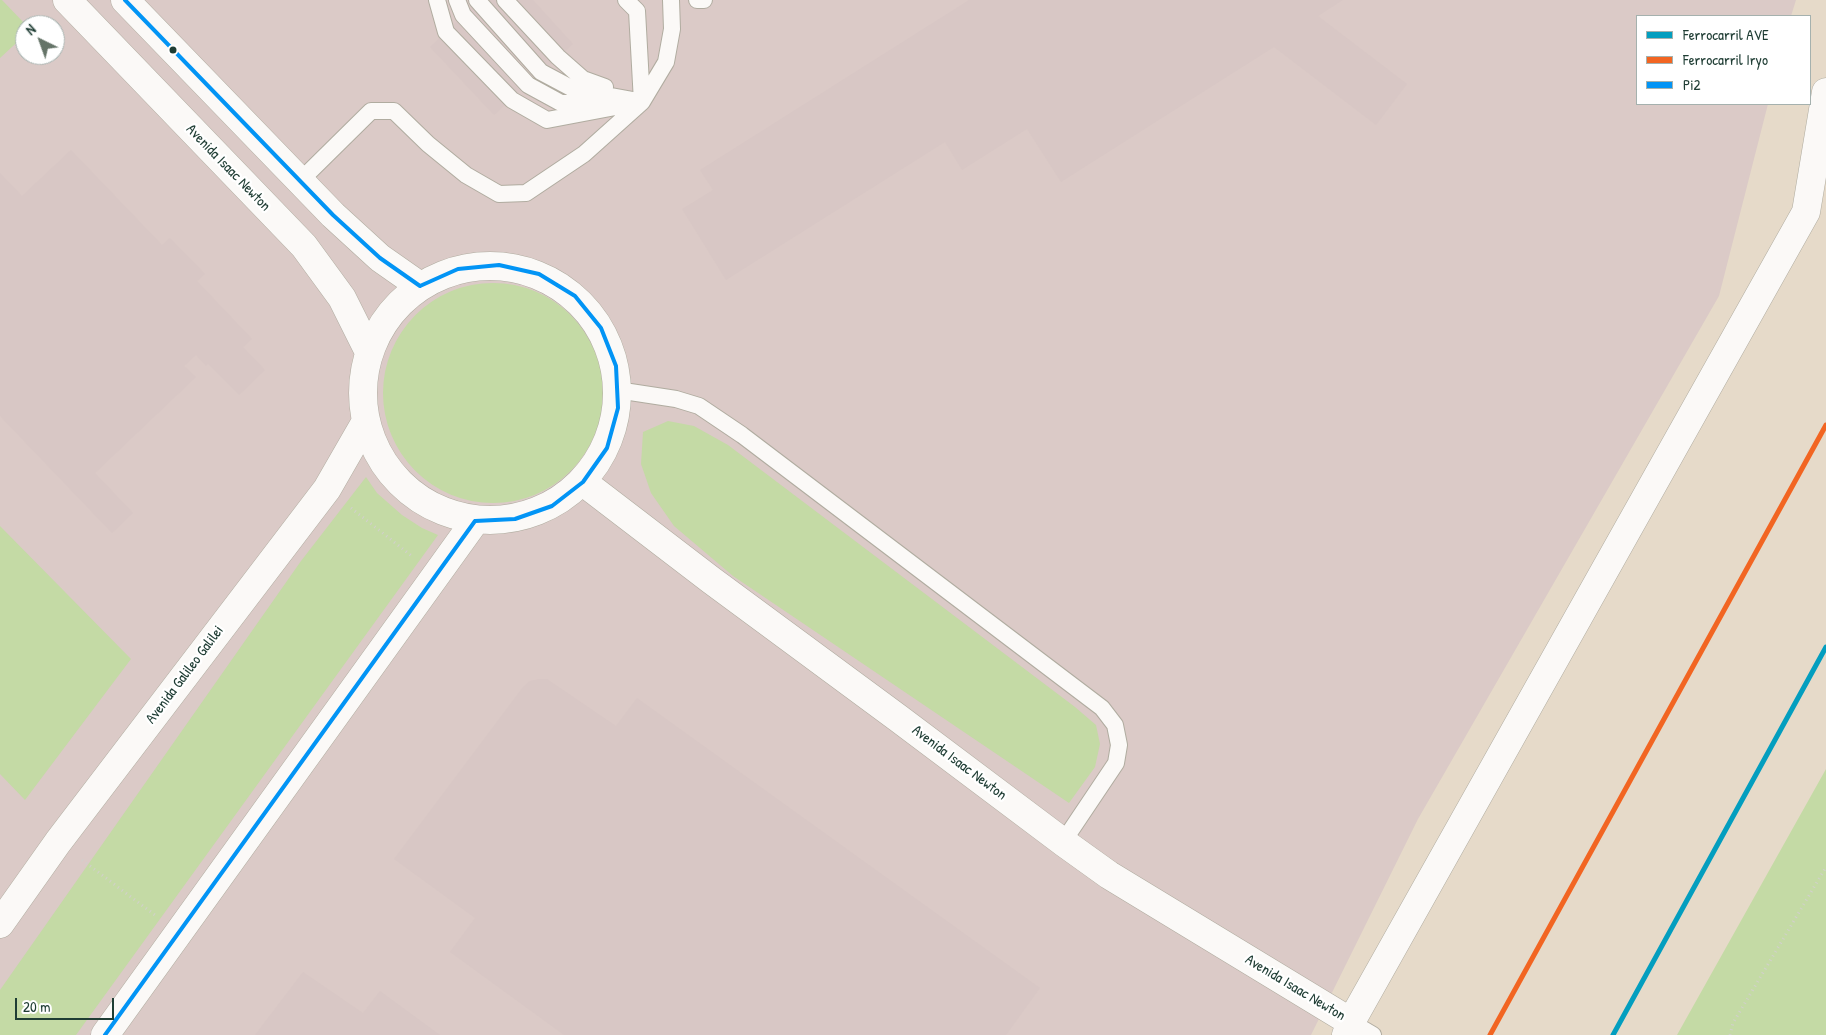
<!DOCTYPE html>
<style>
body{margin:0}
#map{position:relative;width:1826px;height:1035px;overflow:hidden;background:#e6dac9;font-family:"Patrick Hand",sans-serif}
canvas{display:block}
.legend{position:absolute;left:1636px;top:15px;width:175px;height:90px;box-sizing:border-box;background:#fff;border:1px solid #a5b1ae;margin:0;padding:6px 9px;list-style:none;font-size:15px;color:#1f3d34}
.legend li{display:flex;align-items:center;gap:10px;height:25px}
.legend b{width:25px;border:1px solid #a5b1ae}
.north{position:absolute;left:15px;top:15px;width:50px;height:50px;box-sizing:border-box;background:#fff;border:1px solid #a5b1ae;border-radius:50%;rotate:318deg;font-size:14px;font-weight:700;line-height:20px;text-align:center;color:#1f3d34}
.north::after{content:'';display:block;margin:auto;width:18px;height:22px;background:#657468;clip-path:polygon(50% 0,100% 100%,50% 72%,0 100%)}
.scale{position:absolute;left:15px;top:998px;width:99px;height:22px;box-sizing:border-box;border:2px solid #1f3d34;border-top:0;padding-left:6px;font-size:15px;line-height:18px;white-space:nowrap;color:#1f3d34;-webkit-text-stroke:4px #fff;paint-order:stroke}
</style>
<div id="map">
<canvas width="1826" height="1035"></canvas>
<ul class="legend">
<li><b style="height:6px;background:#039ebf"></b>Ferrocarril AVE</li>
<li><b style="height:6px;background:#f26522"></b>Ferrocarril Iryo</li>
<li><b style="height:6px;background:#0294f5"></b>Pi2</li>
</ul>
<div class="north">N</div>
<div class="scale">20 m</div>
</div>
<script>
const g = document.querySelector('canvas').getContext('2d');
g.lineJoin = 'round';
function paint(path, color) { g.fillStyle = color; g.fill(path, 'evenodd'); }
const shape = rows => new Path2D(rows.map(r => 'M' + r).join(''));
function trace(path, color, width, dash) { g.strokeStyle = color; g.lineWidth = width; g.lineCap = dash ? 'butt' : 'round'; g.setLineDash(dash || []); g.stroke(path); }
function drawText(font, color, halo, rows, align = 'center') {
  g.font = font + ' "Patrick Hand",sans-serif'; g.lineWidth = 4.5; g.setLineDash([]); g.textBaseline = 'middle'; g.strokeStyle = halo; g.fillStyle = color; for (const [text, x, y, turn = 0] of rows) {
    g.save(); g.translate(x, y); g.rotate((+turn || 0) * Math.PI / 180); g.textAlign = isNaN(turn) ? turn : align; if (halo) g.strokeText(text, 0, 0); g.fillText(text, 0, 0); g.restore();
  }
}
paint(shape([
 [0,0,1796,0,1791,16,1637,16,1637,104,1768,104,1719,296,1418,819,1311,1035,0,1035],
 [25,25,55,25,55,55,25,55]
]), '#dbcac7');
paint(shape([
 [0,0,2,0,26,25,25,35,0,58],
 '383 393a110 110 0 1 1 220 0a110 110 0 1 1-220 0Z',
 [668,421,694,426,728,445,1075,707,1096,725,1100,744,1095,767,1069,803,733,576,674,526,651,493,641,464,643,432],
 [366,477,377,493,402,515,422,528,438,535,76,1035,0,1035,0,990,301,561],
 [0,526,131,659,25,800,0,774],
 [1826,769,1826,1035,1677,1035]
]), '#c4daa5');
paint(shape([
 [479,0,533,0,573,44,494,115,430,47],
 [969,0,1343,0,1318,16,1407,84,1376,125,1274,47,1061,182,1027,129,962,170,945,142,726,280,682,209,713,190,700,170],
 [71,150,162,245,170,238,205,274,197,281,252,339,243,347,265,370,239,395,208,364,206,366,196,355,184,366,196,377,95,473,133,513,112,533,0,416,0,173,22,196],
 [539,679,547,679,616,726,637,698,1040,988,1006,1035,564,1035,450,952,475,918,394,859,523,687,530,681],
 [303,972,363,1013,380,991,440,1035,255,1035]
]), '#d8c7c5');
const lane = shape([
 [437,0,446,32,512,100,547,120,642,102],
 [457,0,463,15,528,85,561,103,598,102],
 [477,0,541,72,573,89,633,100],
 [505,0,558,57,583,79,605,87],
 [626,0,637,11,642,102],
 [697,0,704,0],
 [300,181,371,111,394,111,428,144,466,175,499,194,526,193,584,154,642,102,666,62,672,29,671,0],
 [617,390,676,399,699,406,742,435,1102,708,1115,725,1119,745,1116,763,1063,842],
 [1351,1022,1373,1035]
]);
const street = shape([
 [67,0,304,246,342,298,369,352],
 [125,0,333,215,380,258,420,286],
 '363 393a127 127 0 1 1 254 0a127 127 0 1 1-254 0Z',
 [583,482,711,580,898,718,1063,842,1109,875,1351,1022],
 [0,924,58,842,327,489,365,423],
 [105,1035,475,521],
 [1346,1035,1351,1022,1806,212,1826,92]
]);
trace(lane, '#b0aca0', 18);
trace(street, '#b0aca0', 29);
trace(shape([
 [351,508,413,557],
 [82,860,155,915],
 [1730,1035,1733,1023,1826,867]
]), '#d2d0cc', 3, [1, 4]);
trace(lane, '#fbf9f7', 16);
trace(street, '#fbf9f7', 28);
trace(shape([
 [125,0,333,215,380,258,420,286],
 [420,286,458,269,499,265,539,274,575,296,601,328,616,366,618,408,607,448,583,482,552,506,515,519,475,521],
 [105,1035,475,521]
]), '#0294f5', 4);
trace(shape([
 [1613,1035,1826,647]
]), '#039ebf', 5);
trace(shape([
 [1490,1035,1826,425]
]), '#f26522', 5);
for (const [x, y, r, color] of [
 [173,50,4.5,"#1f3d34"]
]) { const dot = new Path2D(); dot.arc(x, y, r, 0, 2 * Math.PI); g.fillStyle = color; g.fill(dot); trace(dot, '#fff', 2); }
drawText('15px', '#1f3d34', '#fff', [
 ["Avenida Isaac Newton",228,168,46],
 ["Avenida Galileo Galilei",185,675,-53],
 ["Avenida Isaac Newton",959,763,37],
 ["Avenida Isaac Newton",1295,988,31]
]);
</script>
